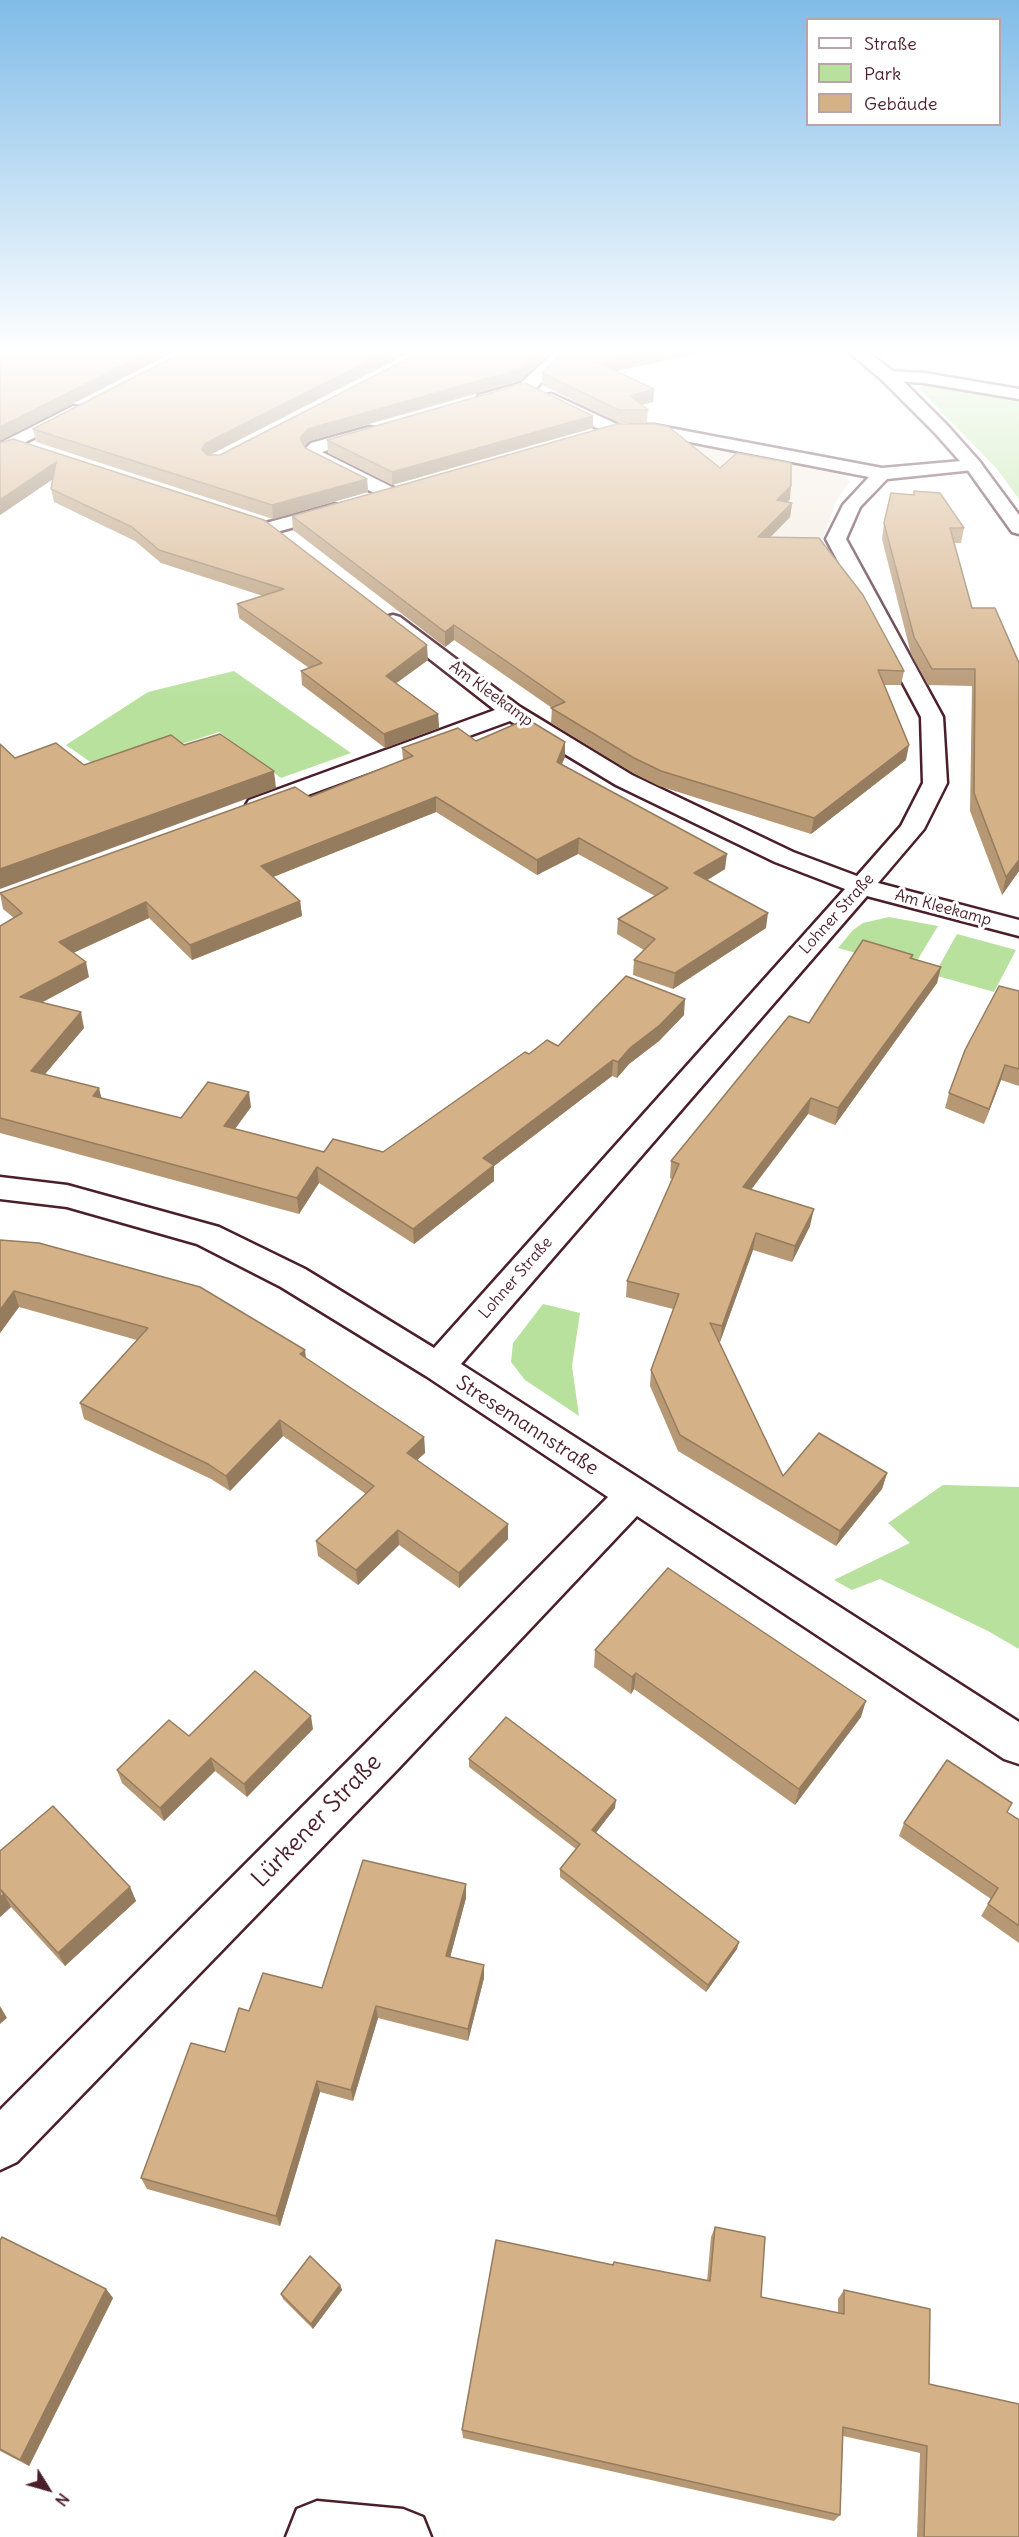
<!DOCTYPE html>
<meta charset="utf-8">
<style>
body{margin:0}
#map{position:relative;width:1019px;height:2537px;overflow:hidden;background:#fff;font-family:Delius,sans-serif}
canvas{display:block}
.legend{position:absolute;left:806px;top:18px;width:195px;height:108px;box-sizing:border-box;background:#fff;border:2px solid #b7a5aa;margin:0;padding:8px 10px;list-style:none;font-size:18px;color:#4a1f2b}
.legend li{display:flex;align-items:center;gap:12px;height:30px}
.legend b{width:30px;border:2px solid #b7a5aa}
.north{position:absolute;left:18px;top:2459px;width:60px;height:60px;-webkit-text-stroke:4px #fff;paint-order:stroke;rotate:127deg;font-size:16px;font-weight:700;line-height:24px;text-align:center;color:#4a1f2b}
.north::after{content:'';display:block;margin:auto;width:21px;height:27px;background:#4a1f2b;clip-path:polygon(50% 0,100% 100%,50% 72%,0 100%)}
</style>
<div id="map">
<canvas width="1019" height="2537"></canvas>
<ul class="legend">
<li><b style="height:8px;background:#fff"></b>Straße</li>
<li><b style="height:16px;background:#b8e19d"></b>Park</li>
<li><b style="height:16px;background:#d5b187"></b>Gebäude</li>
</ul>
<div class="north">N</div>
</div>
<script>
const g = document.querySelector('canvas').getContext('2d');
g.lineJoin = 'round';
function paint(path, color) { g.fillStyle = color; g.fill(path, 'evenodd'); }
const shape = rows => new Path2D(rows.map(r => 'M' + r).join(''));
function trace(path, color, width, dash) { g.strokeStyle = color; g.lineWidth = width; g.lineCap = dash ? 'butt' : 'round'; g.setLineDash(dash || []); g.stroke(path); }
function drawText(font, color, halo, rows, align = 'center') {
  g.font = font + ' Delius,sans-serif'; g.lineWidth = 6; g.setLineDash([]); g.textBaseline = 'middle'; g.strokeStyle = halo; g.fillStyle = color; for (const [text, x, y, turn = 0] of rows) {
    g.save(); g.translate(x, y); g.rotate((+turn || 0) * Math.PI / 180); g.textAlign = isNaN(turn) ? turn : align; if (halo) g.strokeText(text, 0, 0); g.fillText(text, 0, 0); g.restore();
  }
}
paint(shape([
 [650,436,843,474,850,481,836,501,823,538,760,548]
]), '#f2e8db');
paint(shape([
 [923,385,942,385,1019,399,1019,499,997,469,919,389],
 [234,671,351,753,281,778,219,732,102,770,66,745,148,692],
 [889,917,938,926,912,969,838,948,853,930,863,923],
 [957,934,1016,950,994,992,934,975],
 [543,1304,580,1313,572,1366,579,1416,525,1380,511,1362,513,1343],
 [943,1485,1019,1487,1019,1649,988,1631,880,1579,852,1590,834,1580,910,1543,888,1523]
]), '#b8e19d');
const minor = shape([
 [559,348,576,348,533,391,485,404,479,403,476,399,479,395,521,383,559,348],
 [888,371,924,373,1019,389,1019,399,924,383,882,380,880,376,888,371],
 [552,394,621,426,624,430,621,434,609,434,546,403,543,399,546,395,552,394],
 [73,406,79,407,82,411,79,415,0,455,0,443,73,406],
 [636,425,654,425,882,468,973,460,979,461,982,465,979,469,973,470,887,479,860,507,846,539,943,717,947,783,924,829,878,883,1019,920,1019,936,867,896,461,1364,1019,1722,1019,1764,1004,1759,637,1516,397,1770,17,2162,0,2170,0,2110,367,1742,608,1497,426,1376,281,1287,197,1244,67,1207,0,1199,0,1177,67,1185,219,1227,305,1269,434,1348,845,889,775,862,616,785,510,721,267,810,258,812,249,810,246,805,249,800,495,710,386,625,382,621,386,617,393,615,400,617,520,707,632,775,793,852,857,876,901,826,923,783,921,717,826,539,843,505,869,477,654,435,630,434,627,430,630,426,636,425],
 [369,427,375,428,378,432,375,436,322,452,398,490,400,494,398,498,384,498,307,459,304,455,303,451,311,443,369,427],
 [335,504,342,506,345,510,342,514,273,533,266,531,263,527,266,523,335,504],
 [317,2501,403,2509,423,2517,431,2537,286,2537,297,2509,317,2501]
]);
const tertiary = shape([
 [844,348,862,348,894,372,947,425,979,461,1019,515,1019,534,1012,532,967,469,935,433,882,380,844,348]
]);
trace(minor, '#4a1f2b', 5);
trace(tertiary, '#4a1f2b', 5);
paint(minor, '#fff');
paint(tertiary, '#fff');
paint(shape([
 [567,348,712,348,712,350,616,371,654,389,653,402,642,405,648,410,647,423,619,423,542,385,542,373],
 [520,381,309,441,304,447,305,448,367,479,368,492,273,519,36,442,33,429,210,455,220,455],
 [593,416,593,428,392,485,328,453,327,440],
 [0,442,428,660,396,683,438,714,439,728,385,748,302,685,301,671,309,668,239,618,237,604,263,596,161,563,135,541,54,502,51,489,53,479,0,515],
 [720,468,790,499,787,502,792,503,790,517,770,537,904,671,901,685,884,685,906,760,811,834,659,786,633,773,551,723,552,708,454,640,445,647,293,530,292,516],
 [914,495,964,528,961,543,954,543,1019,871,1002,895,970,811,972,686,928,685,911,654,882,539,884,523],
 [476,741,565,742,565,757,562,764,725,869,707,880,766,928,673,989,633,975,634,960,644,950,617,934,618,919,655,896,578,854,537,875,436,812,273,877,300,901,302,916,192,960,149,918,73,953,89,977,43,1002,84,1028,45,1074,102,1098,181,1118,251,1107,235,1129,324,1152,383,1152,529,1054,558,1046,684,1015,659,1041,629,1064,617,1078,612,1076,494,1166,494,1181,414,1244,319,1183,299,1214,0,1133,0,926,14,918,3,909,0,893,310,797,403,760,402,748],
 [913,955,912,959,941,967,937,983,835,1125,808,1114,751,1190,810,1226,792,1262,753,1250,720,1342,719,1342,783,1476,887,1473,882,1489,836,1546,678,1451,650,1386,651,1370,673,1309,626,1297,627,1281,672,1179,670,1178,671,1161,809,1023],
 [1019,991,1019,1086,1001,1080,984,1124,945,1108,949,1093],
 [0,1240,306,1358,424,1437,425,1453,417,1460,508,1539,459,1588,399,1545,358,1585,318,1556,316,1541,366,1494,283,1436,230,1491,211,1479,84,1419,80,1403,137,1340,19,1307,0,1333],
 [595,1650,861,1717,795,1805,634,1689,631,1694,594,1667],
 [313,1729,247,1797,215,1771,164,1821,122,1783,117,1770,189,1736],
 [469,1759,615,1808,596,1832,737,1949,706,1992,560,1877,560,1869,576,1849,469,1767],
 [1008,1813,1019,1820,1019,1943,981,1916,991,1899,899,1836,904,1823],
 [0,1851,130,1887,136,1901,65,1966,11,1907,0,1917],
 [466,1898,450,1957,484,1978,468,2041,378,2018,353,2101,320,2092,280,2226,147,2189,141,2178,225,2052,249,2011,322,1988],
 [715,2227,761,2297,838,2313,838,2299,844,2290,929,2384,1019,2537,917,2537,920,2453,843,2436,840,2515,834,2521,463,2438,462,2430,613,2265,707,2281,711,2237],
 [0,2240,106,2289,113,2298,29,2466,0,2451],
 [340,2285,342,2290,313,2329,283,2299,281,2294]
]), '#b79874');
paint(shape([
 [157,348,182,348,0,441,0,427],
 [395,348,419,348,208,456,202,449,206,443],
 [544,348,557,348,520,381,309,441,301,451,300,438,308,429],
 [668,348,712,348,712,350,599,375,599,363],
 [654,389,653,402,630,408,631,396],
 [593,416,593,428,392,485,392,472],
 [56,462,59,475,0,515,0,500],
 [367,479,368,492,273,519,272,505],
 [791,486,790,499,775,514,777,500],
 [792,503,790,517,757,551,758,537],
 [454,625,454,640,445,647,445,632],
 [427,645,428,660,387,690,386,676],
 [438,714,439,728,385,748,384,734],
 [565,742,565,757,556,777,557,762],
 [909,745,906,760,811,834,814,818],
 [274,771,276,788,0,889,0,869],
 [436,797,436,812,263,881,261,866],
 [579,838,578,854,537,875,537,860],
 [727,854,725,869,693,889,694,873],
 [1019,860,1019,871,1002,895,1006,877],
 [300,901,302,916,192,960,190,945],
 [146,902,149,918,62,958,59,942],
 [768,913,766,928,673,989,675,973],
 [86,962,89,977,24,1012,20,997],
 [941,967,937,983,835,1125,838,1108],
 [685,999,684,1015,659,1041,629,1064,617,1078,618,1062,630,1048],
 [81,1012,84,1028,35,1086,31,1071],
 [613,1060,612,1076,494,1166,494,1181,414,1244,413,1229,483,1158],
 [1005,1065,1001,1080,984,1124,989,1109],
 [99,1088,103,1104,93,1096],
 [249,1092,251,1107,226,1141,224,1126],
 [811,1098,808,1114,740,1204,743,1187],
 [317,1167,319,1183,299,1214,297,1198],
 [814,1209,810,1226,792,1262,795,1246],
 [756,1233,753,1250,720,1342,722,1326],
 [14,1291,19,1307,0,1333,0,1310],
 [305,1350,307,1366,300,1354],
 [280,1420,283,1436,230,1491,226,1476],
 [424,1437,425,1453,408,1468,407,1453],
 [887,1473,882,1489,836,1546,840,1531],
 [508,1524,508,1539,459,1588,459,1573],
 [398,1530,399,1545,358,1585,356,1570],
 [636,1673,634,1689,631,1694,632,1677],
 [866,1701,861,1717,795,1805,799,1789],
 [311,1716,313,1729,247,1797,244,1784],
 [211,1758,215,1771,164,1821,160,1808],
 [616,1800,615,1808,592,1838,592,1830],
 [466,1884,466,1898,447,1969,446,1956],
 [130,1887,136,1901,65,1966,58,1953],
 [4,1894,11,1907,0,1917,0,1897],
 [739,1942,737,1949,706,1992,708,1985],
 [484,1965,484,1978,468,2041,468,2029],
 [0,2006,7,2018,0,2024],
 [376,2006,378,2018,353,2101,351,2090],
 [317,2081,320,2092,280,2226,276,2216],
 [340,2285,342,2290,313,2329,311,2324],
 [106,2289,113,2298,29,2466,20,2460]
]), '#957c5e');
const building = shape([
 [0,348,157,348,0,427,0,348],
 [191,348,395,348,206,443,202,449,207,455,220,455,429,348,544,348,520,369,308,429,300,438,305,448,367,479,272,505,33,429,191,348],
 [567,348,668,348,599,363,654,389,631,396,648,410,619,410,542,373,567,348],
 [525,383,593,416,392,472,327,440,525,383],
 [617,424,655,424,669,427,720,468,737,453,791,463,791,486,777,500,792,503,758,537,819,538,863,595,904,671,878,670,909,745,814,818,661,771,634,758,551,708,565,702,454,625,445,632,292,516,617,424],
 [13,439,264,520,427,645,386,676,438,714,384,734,301,671,322,663,237,604,284,589,159,550,132,527,51,489,56,462,0,500,0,442,3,442,13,439],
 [914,491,940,493,964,528,950,528,972,608,995,608,1019,663,1019,860,1006,877,974,793,975,669,932,669,914,637,884,523,891,493,914,495,914,491],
 [527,719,565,742,557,762,727,854,694,873,768,913,675,973,634,960,655,939,618,919,668,888,579,838,537,860,436,797,261,866,300,901,190,945,146,902,59,942,86,962,20,997,81,1012,31,1071,99,1088,93,1096,181,1118,208,1082,249,1092,224,1126,324,1152,333,1139,383,1152,525,1052,529,1054,547,1040,558,1046,626,976,685,999,660,1025,630,1048,618,1062,613,1060,483,1158,494,1165,413,1229,317,1167,297,1198,0,1118,0,926,22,913,0,893,295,787,310,797,413,756,402,748,458,728,476,741,527,719],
 [220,734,274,771,0,869,0,744,15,758,56,743,84,765,171,735,184,745,220,734],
 [863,940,913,955,910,958,941,967,838,1108,811,1098,743,1187,814,1209,795,1246,756,1233,722,1326,710,1323,783,1476,819,1433,887,1473,840,1531,680,1435,651,1370,679,1294,627,1281,679,1164,671,1161,789,1016,809,1023,863,940],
 [999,986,1019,991,1019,1069,1005,1065,989,1109,949,1093,965,1050,999,986],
 [0,1240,39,1243,200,1287,305,1350,300,1354,424,1437,407,1453,508,1524,459,1573,398,1530,356,1570,316,1541,374,1486,280,1420,226,1476,208,1464,80,1403,148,1328,14,1291,0,1310,0,1240],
 [668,1568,866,1701,799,1789,636,1673,632,1677,595,1650,668,1568],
 [255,1671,311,1716,244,1784,211,1758,160,1808,117,1770,169,1720,189,1736,255,1671],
 [506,1717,616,1800,592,1830,739,1942,708,1985,560,1869,580,1844,469,1759,506,1717],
 [947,1760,1012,1803,1007,1812,1019,1820,1019,1926,988,1904,998,1888,904,1823,947,1760],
 [53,1806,130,1887,58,1953,1,1890,4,1894,0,1897,0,1851,53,1806],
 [363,1860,466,1884,446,1956,484,1965,468,2029,376,2006,351,2090,317,2081,276,2216,141,2178,191,2043,225,2052,239,2008,249,2011,263,1973,322,1988,363,1860],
 [715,2227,765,2237,761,2297,844,2314,844,2290,930,2309,929,2384,1019,2404,1019,2537,924,2537,927,2446,843,2427,840,2515,462,2430,496,2240,613,2265,614,2262,710,2281,715,2227],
 [2,2237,106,2289,20,2460,0,2449,0,2240,2,2237],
 [310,2256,340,2285,311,2324,281,2294,310,2256]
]);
paint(building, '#d5b187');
trace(building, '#957c5e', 1.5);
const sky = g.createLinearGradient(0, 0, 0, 703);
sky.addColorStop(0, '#80bce7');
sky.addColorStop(0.5, '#fff');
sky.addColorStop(1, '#ffffff00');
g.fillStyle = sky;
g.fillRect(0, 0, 1019, 703);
drawText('16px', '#4a1f2b', '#fff', [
 ["Am Kleekamp",491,694,36],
 ["Am Kleekamp",943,908,15],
 ["Lohner Straße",837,914,-48],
 ["Lohner Straße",516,1278,-49]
]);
drawText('20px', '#4a1f2b', '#fff', [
 ["Stresemannstraße",527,1426,33]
]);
drawText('24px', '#4a1f2b', '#fff', [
 ["Lürkener Straße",317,1821,-46]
]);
</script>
